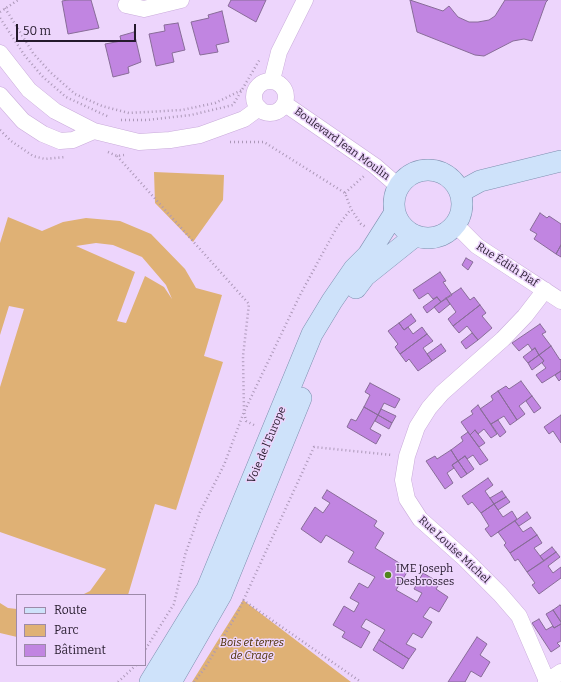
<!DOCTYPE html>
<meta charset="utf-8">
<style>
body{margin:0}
#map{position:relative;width:561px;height:682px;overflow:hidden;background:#edd5fc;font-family:Bitter,serif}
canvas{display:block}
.legend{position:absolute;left:16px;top:594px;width:130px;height:72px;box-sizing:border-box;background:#edd5fc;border:1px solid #9d8aa9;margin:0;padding:5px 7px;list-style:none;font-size:12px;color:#251a2c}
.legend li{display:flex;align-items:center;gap:8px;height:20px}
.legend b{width:20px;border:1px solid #9d8aa9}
.scale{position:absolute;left:16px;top:24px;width:120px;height:18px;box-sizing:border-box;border:2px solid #251a2c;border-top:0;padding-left:5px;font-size:12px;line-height:14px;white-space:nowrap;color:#251a2c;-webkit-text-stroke:3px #edd5fc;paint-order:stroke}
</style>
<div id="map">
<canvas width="561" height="682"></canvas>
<ul class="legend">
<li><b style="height:5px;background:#cee2fa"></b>Route</li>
<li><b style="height:11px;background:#dfb175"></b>Parc</li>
<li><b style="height:11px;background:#c185e1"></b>Bâtiment</li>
</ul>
<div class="scale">50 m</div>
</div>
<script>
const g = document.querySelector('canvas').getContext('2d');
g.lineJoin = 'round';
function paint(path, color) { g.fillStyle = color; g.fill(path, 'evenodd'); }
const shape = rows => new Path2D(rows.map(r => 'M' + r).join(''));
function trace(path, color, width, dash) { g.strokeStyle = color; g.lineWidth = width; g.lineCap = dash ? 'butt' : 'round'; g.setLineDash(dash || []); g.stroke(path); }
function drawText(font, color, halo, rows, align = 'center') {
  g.font = font + ' Bitter,serif'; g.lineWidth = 3; g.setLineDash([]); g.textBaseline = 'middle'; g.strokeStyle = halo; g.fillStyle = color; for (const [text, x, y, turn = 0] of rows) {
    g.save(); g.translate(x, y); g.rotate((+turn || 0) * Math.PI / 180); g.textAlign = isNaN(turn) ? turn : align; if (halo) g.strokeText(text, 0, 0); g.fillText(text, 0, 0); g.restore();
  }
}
paint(shape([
 [154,172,224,175,223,200,193,242,155,203],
 [8,217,42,231,63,222,86,218,120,221,151,234,185,269,196,288,222,295,204,356,223,362,176,510,155,504,128,595,82,595,90,591,106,569,0,532,0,387,24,309,9,306,0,335,0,243],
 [96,243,113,245,142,257,166,285,172,299,164,287,145,276,126,323,117,321,135,272,76,246],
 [243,600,351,682,192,682],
 [0,603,8,608,17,609,17,637,0,633]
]), '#dfb175');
const building = shape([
 [68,0,91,0,99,28,68,34,62,1,68,0],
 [231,0,266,0,256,22,228,6,231,0],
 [410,0,443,11,449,6,458,17,469,22,478,22,489,20,495,16,505,0,548,0,546,2,532,41,524,39,513,41,484,56,475,55,417,32,410,0],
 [222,11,229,42,216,45,218,52,200,55,191,22,209,18,208,15,222,11],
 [178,23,185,50,172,53,174,62,156,66,149,34,165,31,164,25,178,23],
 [134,32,141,62,128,67,129,73,113,77,105,44,121,41,120,36,134,32],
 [540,213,547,218,549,216,561,224,561,245,556,254,534,239,537,234,530,230,540,213],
 [561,245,561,257,556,254,561,245],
 [466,258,473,262,468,270,462,265,466,258],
 [440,272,446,281,443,282,452,295,441,302,437,297,433,299,428,293,419,299,413,290,440,272],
 [461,288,470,300,474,297,480,305,453,326,448,319,456,312,446,298,461,288],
 [437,297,441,302,427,313,423,307,437,297],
 [446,298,450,304,439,313,434,307,446,298],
 [480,305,486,313,482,316,492,328,478,340,467,326,459,333,453,326,480,305],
 [411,314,416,321,404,330,399,323,411,314],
 [399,323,404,330,408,327,413,334,422,327,427,334,400,354,395,347,398,344,388,331,399,323],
 [540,324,546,332,542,334,551,346,539,355,535,348,532,350,528,344,519,351,512,343,540,324],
 [472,333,478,340,466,349,461,342,472,333],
 [427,334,433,341,423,348,432,361,418,371,409,359,406,362,400,354,427,334],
 [441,344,446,351,432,361,427,354,441,344],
 [551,346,560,360,561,359,561,371,542,383,536,375,546,368,542,363,544,361,539,355,551,346],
 [535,348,539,355,528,363,523,357,535,348],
 [539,355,544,361,532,370,528,363,539,355],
 [561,371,561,379,559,381,555,375,561,371],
 [521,381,532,396,519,406,525,414,517,420,498,391,506,386,509,389,521,381],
 [370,383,400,399,395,408,384,403,378,415,364,407,370,395,365,392,370,383],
 [498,391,517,420,510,425,504,416,491,424,480,409,493,400,491,396,498,391],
 [532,396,541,408,534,413,526,401,532,396],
 [478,405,497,434,491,438,484,429,478,434,475,430,470,435,461,422,473,414,471,411,478,405],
 [364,407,378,415,370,429,381,435,376,444,347,427,351,419,356,421,364,407],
 [381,409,396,416,392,423,378,415,381,409],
 [378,415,392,423,389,429,375,421,378,415],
 [561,415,561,443,553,431,549,434,544,427,561,415],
 [498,420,506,432,500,437,491,424,498,420],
 [475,430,485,443,479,447,470,435,475,430],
 [468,432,488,460,480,465,473,455,467,459,465,456,458,461,451,450,463,441,461,437,468,432],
 [451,450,458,461,452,465,454,468,447,473,453,483,445,489,426,461,435,456,437,459,451,450],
 [465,456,474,469,467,474,458,461,465,456],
 [458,461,467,474,461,478,452,465,458,461],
 [488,478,493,485,485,491,494,504,481,513,472,502,468,505,462,496,488,478],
 [327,490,377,521,374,526,384,533,375,548,409,569,396,590,417,602,422,593,414,589,423,573,440,583,436,589,448,597,439,612,430,607,423,617,432,622,422,638,413,633,406,644,416,649,409,659,379,640,385,630,366,619,361,627,370,632,361,648,342,637,345,632,333,625,344,606,354,612,359,603,350,598,359,583,368,588,375,577,348,562,354,552,326,535,321,543,301,529,315,507,323,513,330,503,322,498,327,490],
 [502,491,506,497,494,504,490,498,502,491],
 [506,497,510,502,498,510,494,504,506,497],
 [494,504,503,517,512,511,517,519,491,537,485,529,489,526,481,513,494,504],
 [527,512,531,518,519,526,515,521,527,512],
 [515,521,523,532,531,527,537,535,510,553,504,545,506,543,498,532,515,521],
 [537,535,542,543,534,548,544,561,527,572,518,559,515,561,510,553,537,535],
 [552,547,556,552,544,561,540,556,552,547],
 [556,552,560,557,548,566,553,573,561,567,561,578,539,594,532,585,535,583,527,572,556,552],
 [560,605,561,606,561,622,553,610,560,605],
 [553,610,561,622,561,624,554,628,546,614,553,610],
 [539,619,546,630,553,626,554,628,561,624,561,641,557,643,560,646,551,652,532,623,539,619],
 [477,637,487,644,480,655,490,662,481,677,471,671,465,682,448,682,477,637],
 [379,640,409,659,403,669,373,650,379,640]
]);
paint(building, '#c185e1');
trace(building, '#886c98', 1);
const minor = shape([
 [126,5,144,9,181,0],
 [0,53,29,90,55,111,94,131,139,142,170,140,200,135,244,119,259,108],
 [272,80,279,52,305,0],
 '254 97a16 16 0 1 1 32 0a16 16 0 1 1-32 0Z',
 [0,95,23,121,43,134,60,141,73,140,94,131],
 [285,104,375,166,398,186],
 [455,224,477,246,561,301],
 [545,290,525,316,503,339,442,393,429,408,417,427,407,456,403,480,407,499,420,519,465,559,500,594,519,616,547,681],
 [546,682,561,672]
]);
const major = shape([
 '394 204a34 34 0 1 1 68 0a34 34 0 1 1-68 0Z',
 [460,192,480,181,561,161],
 [356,288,365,276,415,236],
 [150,682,207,589,312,334,332,301,354,269,368,255,394,214],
 [171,682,221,595,301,398]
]);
trace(minor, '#c9abda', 17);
trace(major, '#7e90af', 22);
trace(shape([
 [5,8,33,53,50,72,75,94,102,106,129,113,182,110,215,103,242,90],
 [0,12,18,0],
 [0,18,25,56,43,77,66,97,109,117],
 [121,120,147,120,191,115,233,105,260,59],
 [0,130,11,141,33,156,45,159,65,157],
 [230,142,264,142,345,193,351,209,361,224,366,227],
 [108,152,117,156,124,155],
 [117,156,249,304,243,356,244,412,224,465,200,512,185,555,174,604,145,650],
 [345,193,364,176],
 [254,425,246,421,244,412,300,295,337,227,351,209],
 [243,600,361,682],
 [118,682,136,665],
 [194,682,205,668,238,612,314,447,392,455]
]), '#ac98b8', 2.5, [1, 3]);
trace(minor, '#fff', 16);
trace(major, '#cee2fa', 21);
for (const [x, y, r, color] of [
 [388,575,4,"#50851c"]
]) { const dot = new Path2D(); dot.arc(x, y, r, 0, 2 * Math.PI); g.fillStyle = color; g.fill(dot); trace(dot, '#edd5fc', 1.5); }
drawText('11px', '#251a2c', '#edd5fc', [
 ["Boulevard Jean Moulin",342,144,36],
 ["Rue Édith Piaf",507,265,33],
 ["Voie de l'Europe",267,445,-67],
 ["Rue Louise Michel",454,550,43]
]);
drawText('11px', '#251a2c', '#edd5fc', [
 ["IME Joseph",396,569],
 ["Desbrosses",396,582]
], 'left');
drawText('italic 11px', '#4b2f01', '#edd5fc', [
 ["Bois et terres",252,643],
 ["de Crage",252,656]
]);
</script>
